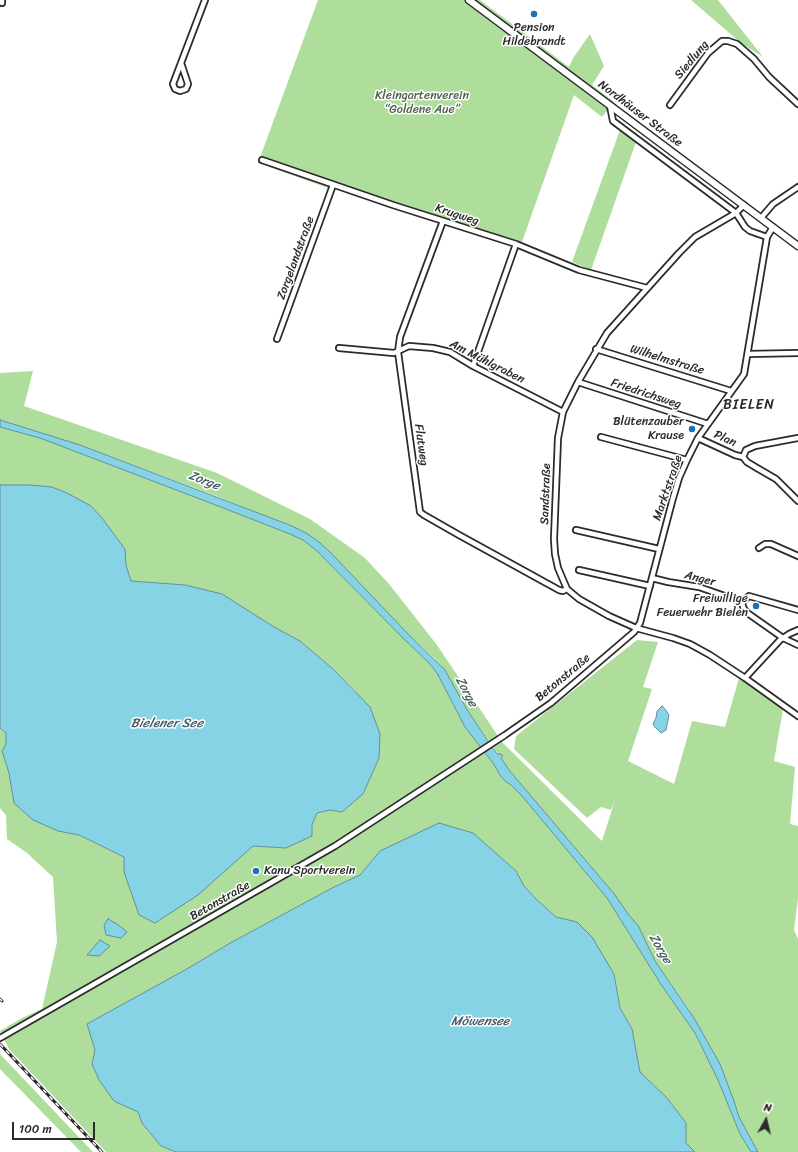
<!DOCTYPE html>
<meta charset="utf-8">
<style>
body{margin:0}
#map{position:relative;width:798px;height:1152px;overflow:hidden;background:#fff;font-family:Sriracha,sans-serif}
canvas{display:block}
.north{position:absolute;left:746px;top:1100px;width:40px;height:40px;-webkit-text-stroke:3px #fff;paint-order:stroke;rotate:8deg;font-size:11px;font-weight:700;line-height:16px;text-align:center;color:#2b2b2b}
.north::after{content:'';display:block;margin:auto;width:14px;height:18px;background:#2b2b2b;clip-path:polygon(50% 0,100% 100%,50% 72%,0 100%)}
.scale{position:absolute;left:12px;top:1122px;width:83px;height:18px;box-sizing:border-box;border:2px solid #2b2b2b;border-top:0;padding-left:5px;font-size:12px;line-height:14px;white-space:nowrap;color:#2b2b2b;-webkit-text-stroke:3px #fff;paint-order:stroke}
</style>
<div id="map">
<canvas width="798" height="1152"></canvas>
<div class="north">N</div>
<div class="scale">100 m</div>
</div>
<script>
const g = document.querySelector('canvas').getContext('2d');
g.lineJoin = 'round';
function paint(path, color) { g.fillStyle = color; g.fill(path, 'evenodd'); }
const shape = rows => new Path2D(rows.map(r => 'M' + r).join(''));
function trace(path, color, width, dash) { g.strokeStyle = color; g.lineWidth = width; g.lineCap = dash ? 'butt' : 'round'; g.setLineDash(dash || []); g.stroke(path); }
function drawText(font, color, halo, rows, align = 'center') {
  g.font = font + ' Sriracha,sans-serif'; g.lineWidth = 3; g.setLineDash([]); g.textBaseline = 'middle'; g.strokeStyle = halo; g.fillStyle = color; for (const [text, x, y, turn = 0] of rows) {
    g.save(); g.translate(x, y); g.rotate((+turn || 0) * Math.PI / 180); g.textAlign = isNaN(turn) ? turn : align; if (halo) g.strokeText(text, 0, 0); g.fillText(text, 0, 0); g.restore();
  }
}
paint(shape([
 [318,0,480,0,569,67,573,58,590,34,604,66,592,85,614,102,602,117,574,95,522,242,330,181,328,188,258,163],
 [691,0,718,0,763,57,741,43],
 [620,130,636,142,591,270,572,262],
 [33,371,24,406,217,473,310,519,365,558,389,584,437,645,502,742,602,841,616,797,611,810,601,807,587,818,514,749,516,736,637,640,658,642,643,687,652,689,628,761,674,784,692,721,725,727,739,678,783,709,774,761,795,767,790,824,798,826,798,898,794,930,798,939,798,1152,758,1152,739,1117,734,1101,719,1064,688,1008,655,961,639,927,628,914,615,895,509,770,466,708,445,670,434,658,408,634,306,533,216,496,80,445,0,420,0,373],
 [0,427,40,438,213,504,290,534,303,540,317,551,404,639,430,664,437,673,465,727,493,763,500,775,505,781,511,785,522,796,607,898,662,986,695,1033,718,1080,740,1134,751,1152,695,1152,686,1143,686,1123,667,1098,640,1072,632,1029,620,1008,614,974,577,922,556,917,537,900,524,886,516,871,473,833,380,851,360,875,334,887,232,942,185,970,95,1050,92,1064,114,1101,138,1112,142,1123,161,1146,176,1152,106,1152,9,1049,0,1031,22,1018,42,1009,57,942,53,877,27,853,7,839,6,815,0,808,0,729,6,733,6,745,2,751,9,773,58,831,79,835,124,857,124,872,253,846,286,848,312,825,317,813,330,810,342,812,373,771,379,758,355,691,333,669,300,641,274,627,185,585,131,581,126,565,125,549,102,518,91,506,30,485,0,485],
 [0,1054,93,1152,81,1152,0,1069]
]), '#aedd9c');
const water = shape([
 [0,420,80,445,292,526,306,533,319,542,331,553,408,634,445,670,466,708,492,747,497,754,501,754,503,756,501,758,509,770,615,895,628,914,639,927,655,961,694,1018,720,1064,734,1101,739,1117,758,1152,751,1152,740,1134,718,1080,695,1033,662,986,607,898,522,796,511,785,505,781,500,775,493,763,465,727,437,673,430,664,404,639,317,551,303,540,290,534,213,504,40,438,0,427,0,420],
 [0,485,30,485,52,487,67,493,91,506,102,518,125,549,126,565,131,581,185,585,222,594,274,627,300,641,333,669,370,707,380,734,379,758,363,794,342,812,330,810,317,813,312,825,312,836,286,848,253,846,198,895,155,923,139,915,124,872,124,857,79,835,58,831,33,820,14,803,9,773,2,751,6,744,6,733,0,728,0,485],
 [662,706,665,709,669,715,666,730,661,733,654,726,653,724,656,718,657,711,662,706],
 [439,823,473,833,516,871,524,886,537,900,556,917,577,922,592,937,614,974,620,1008,632,1029,640,1072,667,1098,686,1123,686,1143,695,1152,176,1152,161,1146,142,1123,138,1112,114,1101,99,1080,92,1064,95,1050,87,1024,185,970,232,942,334,887,360,875,380,851,439,823],
 [108,919,117,924,127,932,121,938,106,935,104,925,108,919],
 [100,940,110,946,99,956,87,955,100,940]
]);
paint(water, '#86d3e5');
trace(water, '#62909b', 1);
const minor = shape([
 [2,0,2,3],
 [181,63,188,84,186,89,180,91,175,89,173,84,205,0],
 [670,105,708,53,722,41,728,41,737,44,754,59,769,77,798,104],
 [610,106,613,121,736,213,745,227,750,231,767,237],
 [262,160,393,205,516,244,579,270,647,288],
 [744,205,736,213,695,237,679,253,607,333,578,382,563,412,558,438,554,539,555,554,558,568,567,589,579,599,609,616,636,628,673,638,690,644,710,655,745,678,798,716],
 [761,218,773,204,798,187],
 [443,221,400,337,398,352,420,512,424,515,459,535,559,590,563,591,567,589],
 [277,339,333,185],
 [339,348,394,353,409,346,433,348,450,352,473,366,563,412],
 [596,349,731,391],
 [748,354,798,353],
 [473,366,516,244],
 [578,382,708,424],
 [601,437,687,460],
 [698,438,735,455,743,457],
 [743,457,747,462,757,468,776,479,798,501],
 [743,457,746,450,755,446,798,438],
 [576,530,659,549],
 [759,548,765,544,771,544,798,556],
 [579,570,650,586],
 [652,578,668,582,699,587,742,602,749,596,798,610],
 [742,602,743,607,746,612,783,638,798,645],
 [745,678,780,640,789,634,798,630],
 [0,1038,335,846,505,735,551,703,634,632,640,623,673,498,679,478,687,460,698,438,744,374,767,237,773,227]
]);
const secondary = shape([
 [469,0,798,246]
]);
trace(minor, '#2b2b2b', 8);
trace(secondary, '#2b2b2b', 9);
trace(minor, '#fff', 4.5);
trace(secondary, '#fff', 6);
const rail = shape([
 [0,999,2,1001],
 [0,1044,102,1152]
]);
trace(rail, '#2b2b2b', 3);
trace(rail, '#fff', 1.5, [4.5]);
for (const [x, y, r, color] of [
 [534,14,4,"#1f6fb2"],
 [692,429,4,"#1f6fb2"],
 [756,606,4,"#1f6fb2"],
 [256,871,4,"#1f6fb2"]
]) { const dot = new Path2D(); dot.arc(x, y, r, 0, 2 * Math.PI); g.fillStyle = color; g.fill(dot); trace(dot, '#fff', 1.5); }
drawText('12px', '#2b2b2b', '#fff', [
 ["Pension",534,28,"center"],
 ["Hildebrandt",534,42,"center"],
 ["Blütenzauber",684,422],
 ["Krause",684,436],
 ["Freiwillige",748,599],
 ["Feuerwehr Bielen",748,613],
 ["Kanu Sportverein",264,871,"left"]
], 'right');
drawText('12px', '#2b2b2b', '#fff', [
 ["Siedlung",692,60,-50],
 ["Nordhäuser Straße",640,114,37],
 ["Krugweg",457,215,18],
 ["Zorgelandstraße",296,258,-70],
 ["Wilhelmstraße",667,360,17],
 ["Am Mühlgraben",487,362,27],
 ["Friedrichsweg",646,394,18],
 ["Plan",725,439,24],
 ["Flutweg",421,445,82],
 ["Marktstraße",668,488,-71],
 ["Sandstraße",546,494,-88],
 ["Anger",700,579,14],
 ["Betonstraße",563,678,-40],
 ["Betonstraße",220,901,-30]
]);
drawText('12px', '#52604d', '#fff', [
 ["Kleingartenverein",422,96],
 ["“Goldene Aue”",422,110]
]);
drawText('italic 13px', '#465d63', '#fff', [
 ["Zorge",204,481,21],
 ["Zorge",466,692,62],
 ["Bielener See",167,724],
 ["Zorge",660,949,59],
 ["Möwensee",480,1022]
]);
g.letterSpacing = '1px';
drawText('14px', '#2b2b2b', '#fff', [
 ["BIELEN",749,405]
]);
g.letterSpacing = '0px';
</script>
